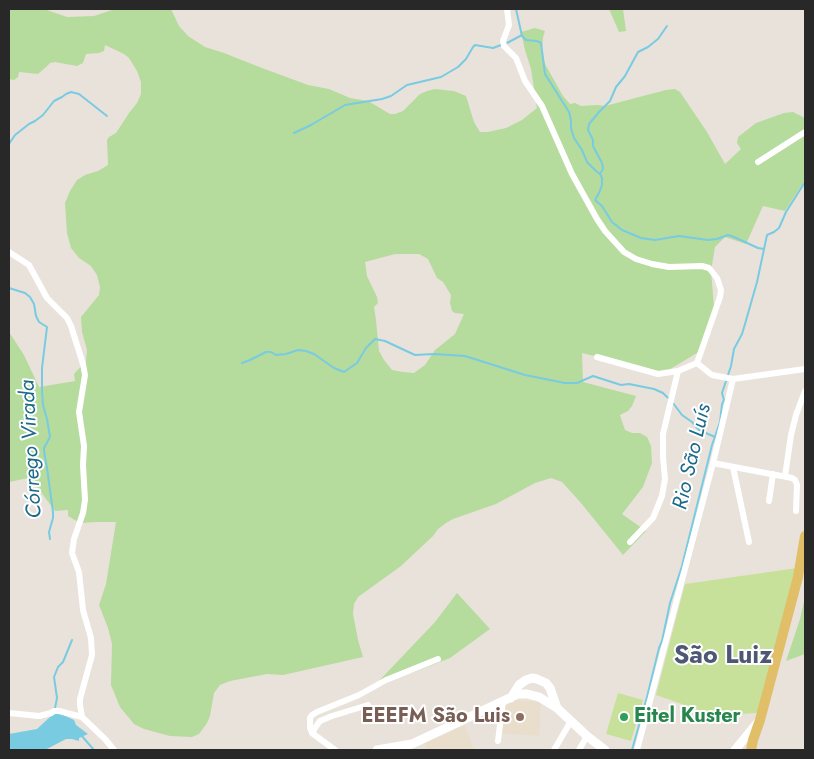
<!DOCTYPE html>
<meta charset="utf-8">
<style>
body{margin:0}
#map{position:relative;width:814px;height:759px;overflow:hidden;background:#e9e2db;font-family:Jost,sans-serif}
canvas{display:block}
.frame{position:absolute;inset:0;border:10px solid #282828;pointer-events:none}
</style>
<div id="map">
<canvas width="814" height="759"></canvas>
<div class="frame"></div>
</div>
<script>
const g = document.querySelector('canvas').getContext('2d');
g.lineJoin = 'round';
function paint(path, color) { g.fillStyle = color; g.fill(path, 'evenodd'); }
const shape = rows => new Path2D(rows.map(r => 'M' + r).join(''));
function trace(path, color, width, dash) { g.strokeStyle = color; g.lineWidth = width; g.lineCap = dash ? 'butt' : 'round'; g.setLineDash(dash || []); g.stroke(path); }
function drawText(font, color, halo, rows, align = 'center') {
  g.font = font + ' Jost,sans-serif'; g.lineWidth = 4; g.setLineDash([]); g.textBaseline = 'middle'; g.strokeStyle = halo; g.fillStyle = color; for (const [text, x, y, turn = 0] of rows) {
    g.save(); g.translate(x, y); g.rotate((+turn || 0) * Math.PI / 180); g.textAlign = isNaN(turn) ? turn : align; if (halo) g.strokeText(text, 0, 0); g.fillText(text, 0, 0); g.restore();
  }
}
paint(shape([
 [501,699,541,702,539,736,499,733],
 [465,725,474,750,427,750,424,743]
]), '#e9decc');
paint(shape([
 [9,9,44,9,67,17,94,16,115,9,171,9,179,26,188,36,205,47,224,53,262,68,308,85,329,89,350,98,368,101,390,114,395,114,403,111,420,94,427,91,435,89,454,91,466,96,474,122,480,132,488,132,506,128,522,120,537,108,531,69,525,50,521,32,535,28,545,31,543,37,542,50,545,64,563,96,570,104,575,103,581,106,597,105,605,106,666,90,675,89,680,92,707,132,725,164,741,149,737,143,738,137,756,123,784,113,793,112,805,118,805,180,785,211,763,206,746,244,725,237,715,247,711,271,714,307,702,350,667,371,649,374,611,360,582,353,583,382,636,396,632,406,628,411,620,415,625,430,632,433,640,433,647,437,651,446,652,463,643,487,622,514,646,531,623,555,581,503,562,482,551,478,535,483,496,504,453,519,446,523,438,529,433,536,401,566,358,597,354,604,353,614,358,640,363,657,283,675,267,674,230,681,220,685,214,693,210,716,207,723,199,734,192,737,170,736,144,729,134,724,120,707,111,685,112,644,108,628,99,605,106,584,116,522,98,522,80,523,68,516,68,510,55,511,32,480,28,478,9,482,9,332,24,355,39,387,75,381,74,374,86,361,87,350,82,332,81,317,99,295,100,287,97,275,91,266,79,258,71,248,67,233,65,203,70,191,77,180,85,175,98,171,108,165,107,140,109,137,116,133,129,113,137,103,141,94,141,82,137,71,129,58,124,54,105,45,104,51,99,53,86,54,83,63,77,66,55,62,50,63,45,68,38,74,19,72,18,77,14,80,9,79],
 [395,254,419,254,428,259,437,278,443,282,451,295,450,303,452,311,455,313,464,314,455,334,435,350,425,365,414,373,403,372,392,370,384,360,379,351,376,320,374,307,378,303,377,297,367,276,365,262],
 [609,9,623,9,626,31,619,32],
 [457,593,490,629,450,658,414,672,378,682,435,622],
 [805,597,805,654,786,661,800,619]
]), '#b5db9d');
paint(shape([
 [804,567,758,713,721,715,699,710,656,695,685,584],
 [618,693,643,700,631,741,606,734]
]), '#c7e19a');
paint(shape([
 [59,713,74,720,76,725,88,734,79,738,79,741,72,739,66,739,45,750,9,750,9,734,37,729,50,717,55,714]
]), '#78cbe1');
trace(shape([
 [516,9,522,36,526,40,537,41,541,43,545,74,569,112,571,120,571,128,574,138,582,150,587,162,596,171,600,174],
 [667,26,658,39,648,47,638,52,625,76,616,87,610,101,599,112,589,124,588,130,593,140,593,146,602,163,603,169,600,174,602,178,602,185,599,193,595,200,602,206,612,222,622,230,641,238,655,240,679,236,708,240,717,239,728,235,734,237,758,248,764,249],
 [507,43,522,35],
 [294,133,311,125,345,105,382,99,391,96,407,85,441,77,458,67,466,59,473,47,475,45,493,48,501,45],
 [9,144,15,135,29,124,35,121,43,115,54,101,62,97,66,94,71,92,79,94,107,116],
 [9,288,25,293,30,297,34,304,36,316,39,322,47,327,42,368,42,391,43,405,47,419,50,437,44,448,44,451,47,468,53,512,53,518,49,532,50,539],
 [242,363,250,360,266,352,271,352,276,355,286,354,298,350,306,351,314,354,334,368,344,372,357,363,366,348,375,339,385,341,415,355,434,354,465,356,525,375,565,383,577,383,593,376,621,385,629,384,654,389,663,393,667,397,670,399],
 [673,403,682,415,692,422,699,430,715,437],
 [55,708,57,698,54,677,58,667,63,662,72,640],
 [81,735,94,750],
 [632,750,647,697,659,648,662,641,670,603,682,566,712,445,720,422,722,404,724,400,722,393,731,366,734,349,742,334,745,324,757,282,767,235,774,232,779,228,786,212,805,182]
]), '#78cbe1', 2);
trace(shape([
 [507,9,509,25,503,41,504,46,516,58,525,81,542,106,572,174,597,219,605,231,624,252,636,259,652,264,669,267,702,266,709,268,717,278,721,290,720,297,697,363,712,375,733,379,805,369],
 [758,162,805,132],
 [9,252,29,265,47,298,67,318,71,326,83,364,85,375,79,412,84,446,83,465,85,500,83,513,74,539,72,553,79,572,83,610,91,638,92,655,80,699,80,705,82,717,105,739,114,750],
 [597,357,658,374,678,371,697,363],
 [713,463,792,478,795,480,797,485,796,511],
 [733,467,749,542],
 [785,476,791,435,796,415,805,391],
 [769,501,773,474],
 [630,542,653,518,662,496,665,479,663,457,663,434,678,371],
 [9,713,39,716,51,713,54,711,59,711,82,717],
 [312,733,310,728,310,718,312,715,317,712,359,695,386,680,438,659],
 [498,741,503,701],
 [335,750,312,733,317,725,320,721,332,716,368,705],
 [554,750,571,721],
 [579,750,587,736],
 [637,750,713,463,733,379]
]), '#fff', 6);
trace(shape([
 [511,698,519,685,526,680,532,678,537,679,546,683,550,688,557,708],
 [377,750,412,744,518,694,527,694,539,697,557,708,587,736,605,750],
 [735,750,758,722]
]), '#fff', 9);
trace(shape([
 [751,750,753,740,760,720,798,577,805,536]
]), '#e1be68', 10);
for (const [x, y, r, color] of [
 [520,717,5,"#8d6e63"],
 [624,717,5,"#2e9e5b"]
]) { const dot = new Path2D(); dot.arc(x, y, r, 0, 2 * Math.PI); g.fillStyle = color; g.fill(dot); trace(dot, '#fff', 2); }
drawText('bold 20px', '#785e54', '#fff', [
 ["EEEFM São Luis",510,717]
], 'right');
drawText('bold 20px', '#27864d', '#fff', [
 ["Eitel Kuster",634,717]
], 'left');
drawText('italic 21px', '#1b6a8a', '#fff', [
 ["Córrego Virada",32,449,-93],
 ["Rio São Luís",693,457,-77]
]);
drawText('bold 25px', '#4e5774', '#fff', [
 ["São Luiz",723,657]
]);
</script>
